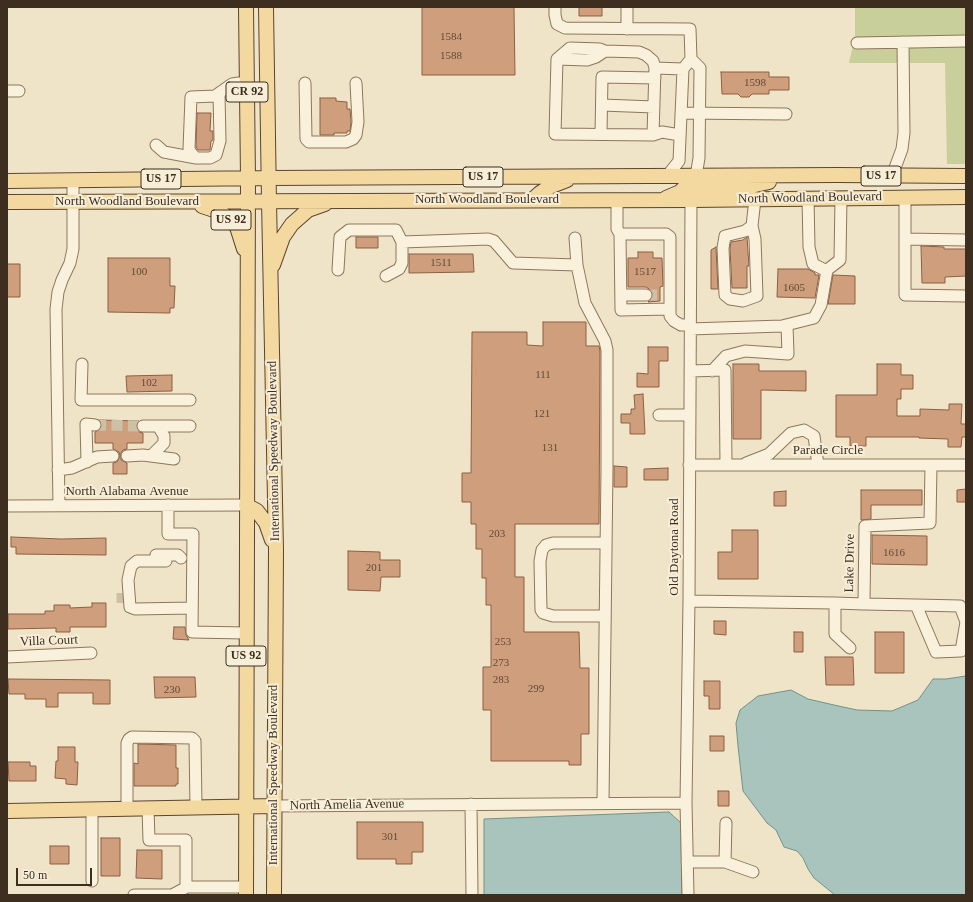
<!DOCTYPE html>
<style>
body{margin:0}
#map{position:relative;width:973px;height:902px;overflow:hidden;background:#f0e4c8;font-family:Georgia,serif}
canvas{display:block}
.frame{position:absolute;inset:0;border:8px solid #3d2e20;pointer-events:none}
.scale{position:absolute;left:16px;top:868px;width:76px;height:18px;box-sizing:border-box;border:2px solid #3d2e20;border-top:0;padding-left:5px;font-size:12px;line-height:14px;white-space:nowrap;color:#3d2e20;-webkit-text-stroke:3px #f7eed8;paint-order:stroke}
</style>
<div id="map">
<canvas width="973" height="902"></canvas>
<div class="frame"></div>
<div class="scale">50 m</div>
</div>
<script>
const g = document.querySelector('canvas').getContext('2d');
g.lineJoin = 'round';
function paint(path, color) { g.fillStyle = color; g.fill(path, 'evenodd'); }
const shape = rows => new Path2D(rows.map(r => 'M' + r).join(''));
function trace(path, color, width, dash) { g.strokeStyle = color; g.lineWidth = width; g.lineCap = dash ? 'butt' : 'round'; g.setLineDash(dash || []); g.stroke(path); }
function drawText(font, color, halo, rows, align = 'center') {
  g.font = font + ' Georgia,serif'; g.lineWidth = 4; g.setLineDash([]); g.textBaseline = 'middle'; g.strokeStyle = halo; g.fillStyle = color; for (const [text, x, y, turn = 0] of rows) {
    g.save(); g.translate(x, y); g.rotate((+turn || 0) * Math.PI / 180); g.textAlign = isNaN(turn) ? turn : align; if (halo) g.strokeText(text, 0, 0); g.fillText(text, 0, 0); g.restore();
  }
}
paint(shape([
 [855,7,966,7,966,164,947,164,945,63,849,63,855,36]
]), '#c9cf9b');
const water = shape([
 [966,676,966,895,835,895,814,878,808,869,803,858,797,851,784,847,776,830,767,823,743,791,738,746,736,723,740,710,758,696,791,690,808,699,834,705,857,710,892,711,918,700,933,679,946,679,966,676],
 [669,812,681,823,682,895,484,895,484,819,669,812]
]);
paint(water, '#a9c4bc');
trace(water, '#6f938a', 1);
const building = shape([
 [422,7,514,7,515,75,422,75,422,7],
 [579,7,602,7,602,16,579,16,579,7],
 [721,72,769,72,769,77,789,77,789,90,769,90,769,94,752,94,749,97,741,97,738,94,722,94,721,72],
 [320,98,336,98,336,101,347,102,347,109,350,109,351,122,350,131,347,131,347,133,334,133,334,135,320,135,320,98],
 [197,113,211,113,210,131,213,131,213,140,211,141,210,150,198,150,196,147,197,113],
 [356,237,378,237,378,248,356,248,356,237],
 [747,237,749,266,747,266,747,288,732,288,730,248,731,242,743,240,747,237],
 [921,246,944,247,944,249,966,249,966,276,945,277,945,283,922,283,921,246],
 [716,247,718,289,711,289,711,250,716,247],
 [638,252,653,252,653,258,662,258,663,286,660,287,660,301,648,302,652,299,653,295,652,291,646,287,628,287,628,258,638,258,638,252],
 [409,254,473,254,474,272,409,273,409,254],
 [108,258,170,258,170,286,175,286,174,308,170,308,170,313,108,312,108,258],
 [7,264,20,264,20,297,7,297,7,264],
 [778,269,808,269,815,273,815,275,819,275,815,298,777,297,778,269],
 [833,275,855,276,855,304,828,304,833,275],
 [543,322,586,322,586,346,599,346,600,351,599,524,515,524,515,577,524,577,524,632,579,632,580,668,589,668,589,734,581,734,581,765,569,765,569,761,491,761,491,710,483,710,483,667,491,667,491,605,486,605,486,578,482,578,482,549,476,549,476,524,471,524,471,502,462,502,462,473,471,473,472,332,527,332,527,345,543,346,543,322],
 [648,347,668,347,668,361,659,361,659,387,637,387,637,373,648,374,648,347],
 [733,364,759,364,759,371,806,371,806,391,761,390,761,439,733,439,733,364],
 [877,364,901,364,901,375,913,375,913,389,901,389,901,399,897,399,897,416,920,416,920,409,949,410,949,404,962,404,961,424,966,424,966,437,962,437,961,447,948,447,948,439,919,438,919,437,866,437,866,446,850,446,850,437,836,437,836,395,877,395,877,364],
 [172,375,172,391,127,392,126,376,172,375],
 [643,394,645,434,630,434,630,423,621,423,621,414,631,414,631,409,635,409,634,395,643,394],
 [100,420,139,421,136,426,139,432,143,433,143,443,127,443,127,449,123,450,121,453,121,460,127,463,127,474,113,474,113,463,117,462,120,456,119,452,113,449,113,443,95,443,95,432,100,429,102,426,100,420],
 [614,466,627,467,627,487,614,487,614,466],
 [668,468,668,480,644,480,644,469,668,468],
 [966,489,966,502,957,502,957,490,966,489],
 [861,490,922,490,922,505,871,505,871,519,861,520,861,490],
 [786,491,786,506,774,506,774,492,786,491],
 [732,530,758,530,758,579,718,579,718,552,732,552,732,530],
 [872,535,927,536,927,565,872,564,872,535],
 [11,537,61,539,106,538,106,555,16,554,16,547,11,547,11,537],
 [348,551,380,552,380,560,400,560,400,577,381,577,380,591,348,590,348,551],
 [92,603,106,603,106,627,70,627,70,632,56,632,56,628,8,629,8,614,45,614,45,611,54,611,54,605,70,605,70,608,92,607,92,603],
 [714,621,726,621,726,635,714,634,714,621],
 [174,627,185,627,186,635,189,640,173,639,174,627],
 [794,632,803,632,803,652,794,652,794,632],
 [875,632,904,632,904,673,875,673,875,632],
 [825,657,853,657,854,685,826,685,825,657],
 [154,677,195,677,196,697,155,698,154,677],
 [8,679,110,680,110,704,93,704,93,693,58,693,58,707,46,707,46,699,25,699,25,694,9,694,8,679],
 [704,681,720,681,720,709,709,709,709,696,704,696,704,681],
 [710,736,724,736,724,751,710,751,710,736],
 [138,744,176,745,176,768,178,768,178,784,176,784,176,786,134,786,134,763,138,764,138,744],
 [58,747,75,747,75,762,78,762,77,785,66,784,66,779,55,778,56,761,58,761,58,747],
 [8,762,30,762,30,766,36,766,36,781,9,781,8,762],
 [718,791,729,791,729,806,718,806,718,791],
 [357,822,423,822,423,852,412,852,412,864,396,864,396,859,357,859,357,822],
 [101,838,120,838,120,876,101,876,101,838],
 [50,846,69,846,69,864,50,864,50,846],
 [137,850,162,850,162,879,136,878,137,850]
]);
paint(building, '#cf9f7d');
trace(building, '#8d5f41', 1);
trace(shape([
 [646,295,660,295],
 [95,425,143,426],
 [122,603,122,593]
]), '#ccc0a6', 11, [11, 5.5]);
const minor = shape([
 [555,7,555,15,557,24,565,28,690,29,691,59],
 [627,29,627,7],
 [857,43,966,41],
 [557,59,570,48,600,49,605,51],
 [655,68,683,69],
 [305,83,306,139,309,142,346,142,353,139,356,135,358,122,356,83],
 [7,91,19,91],
 [219,93,220,141,216,155,210,158,196,158,192,154,189,149,191,97,215,96,232,84,239,83],
 [602,105,654,107],
 [681,113,786,114],
 [601,134,602,77,655,78],
 [653,135,655,68,653,61,646,55,639,52,605,51,596,57,587,60,557,59,555,134,653,135,662,132,680,135],
 [156,145,164,152,196,158],
 [667,176,679,161,683,69,691,59,700,68,699,158,696,176],
 [892,176,902,149,904,133,903,42],
 [905,197,905,295,966,296],
 [808,198,809,247,813,264,827,271],
 [617,200,617,229,620,234,666,234,670,237,670,316,674,321,681,325,690,325],
 [752,226,745,231,725,236,723,248,725,295,730,299,743,301,757,296,755,239,752,226,755,199],
 [620,234,621,310,670,309],
 [575,238,577,265],
 [905,239,966,240],
 [402,242,488,239,494,241,513,263,577,265,585,303,605,341,607,350,607,467,603,803],
 [338,270,340,237,349,230,396,230,402,242,402,263,399,269,386,276],
 [621,295,646,295],
 [690,329,782,326,814,318,821,305,827,270,840,260,841,198],
 [82,364,81,400,190,400],
 [690,371,725,370,726,465],
 [712,371,726,356,745,351,788,354,787,325],
 [659,415,690,415],
 [143,426,190,426],
 [127,456,143,455,174,459],
 [151,456,164,443,164,436,158,426],
 [87,462,86,424,95,425],
 [746,463,769,454,791,433,804,430,814,436,818,465],
 [689,465,966,465],
 [58,470,72,468,97,457,113,456],
 [168,505,168,534,193,534,192,632,246,633],
 [7,506,246,505],
 [59,506,56,309,58,292,62,280,70,263,73,249,73,180],
 [156,555,178,555,181,558],
 [166,561,137,561,131,566,128,580,130,607,135,609,192,608],
 [689,601,835,603,864,604,916,605,960,606,966,622,961,651,936,652,916,605],
 [835,603,835,634,850,648],
 [864,604,865,526,930,523,931,465],
 [605,616,553,616,543,613,541,610,540,561,542,550,546,545,553,543,606,543],
 [7,657,91,653],
 [471,804,472,895],
 [274,806,686,803],
 [148,808,149,840,186,840,186,887,246,887],
 [127,809,127,743,129,739,132,737,192,738,195,741,196,807],
 [687,862,725,862,753,872],
 [725,862,726,823],
 [92,881,92,809],
 [134,895,172,895,187,887],
 [688,895,686,803,689,601,691,200]
]);
const major = shape([
 [246,7,248,178,246,895],
 [266,7,269,201,276,550,274,895],
 [7,181,269,178,837,175,966,176],
 [666,198,680,192,696,176],
 [532,200,540,193,549,187,567,180],
 [691,200,700,190,708,187,751,186,769,182],
 [7,202,691,200,966,197],
 [202,206,220,212,231,220,237,227,244,249],
 [273,265,283,237,292,224,308,210,325,204],
 [246,505,257,511,266,523,272,540],
 [7,811,274,806]
]);
trace(minor, '#8d765c', 13);
trace(major, '#5b4430', 16);
trace(minor, '#faf1dc', 11);
trace(major, '#f3d9a0', 14);
drawText('11px', '#624a37', null, [
 ["1584",451,37],
 ["1588",451,56],
 ["1598",755,83],
 ["1511",441,263],
 ["100",139,272],
 ["1517",645,272],
 ["1605",794,288],
 ["111",543,375],
 ["102",149,383],
 ["121",542,414],
 ["131",550,448],
 ["203",497,534],
 ["1616",894,553],
 ["201",374,568],
 ["253",503,642],
 ["273",501,663],
 ["283",501,680],
 ["299",536,689],
 ["230",172,690],
 ["301",390,837]
]);
for (const [x, y, w] of [
 [247,92,42],
 [881,176,40],
 [483,177,40],
 [161,179,40],
 [231,220,40],
 [246,656,40]
]) { const box = new Path2D(); box.roundRect(x - w / 2, y - 10, w, 20, 3); g.fillStyle = '#f7eed8'; g.fill(box); trace(box, '#3d2e20', 1); }
drawText('bold 12px', '#3d2e20', null, [
 ["CR 92",247,92],
 ["US 17",881,176],
 ["US 17",483,177],
 ["US 17",161,179],
 ["US 92",231,220],
 ["US 92",246,656]
]);
drawText('13px', '#3d2e20', '#f7eed8', [
 ["North Woodland Boulevard",810,198,-1],
 ["North Woodland Boulevard",487,200],
 ["North Woodland Boulevard",127,202],
 ["International Speedway Boulevard",274,451,-91],
 ["Parade Circle",828,451],
 ["North Alabama Avenue",127,492],
 ["Old Daytona Road",675,547,-90],
 ["Lake Drive",850,563,-89],
 ["Villa Court",49,641,-2],
 ["International Speedway Boulevard",274,775,-90],
 ["North Amelia Avenue",347,805,-1]
]);
</script>
